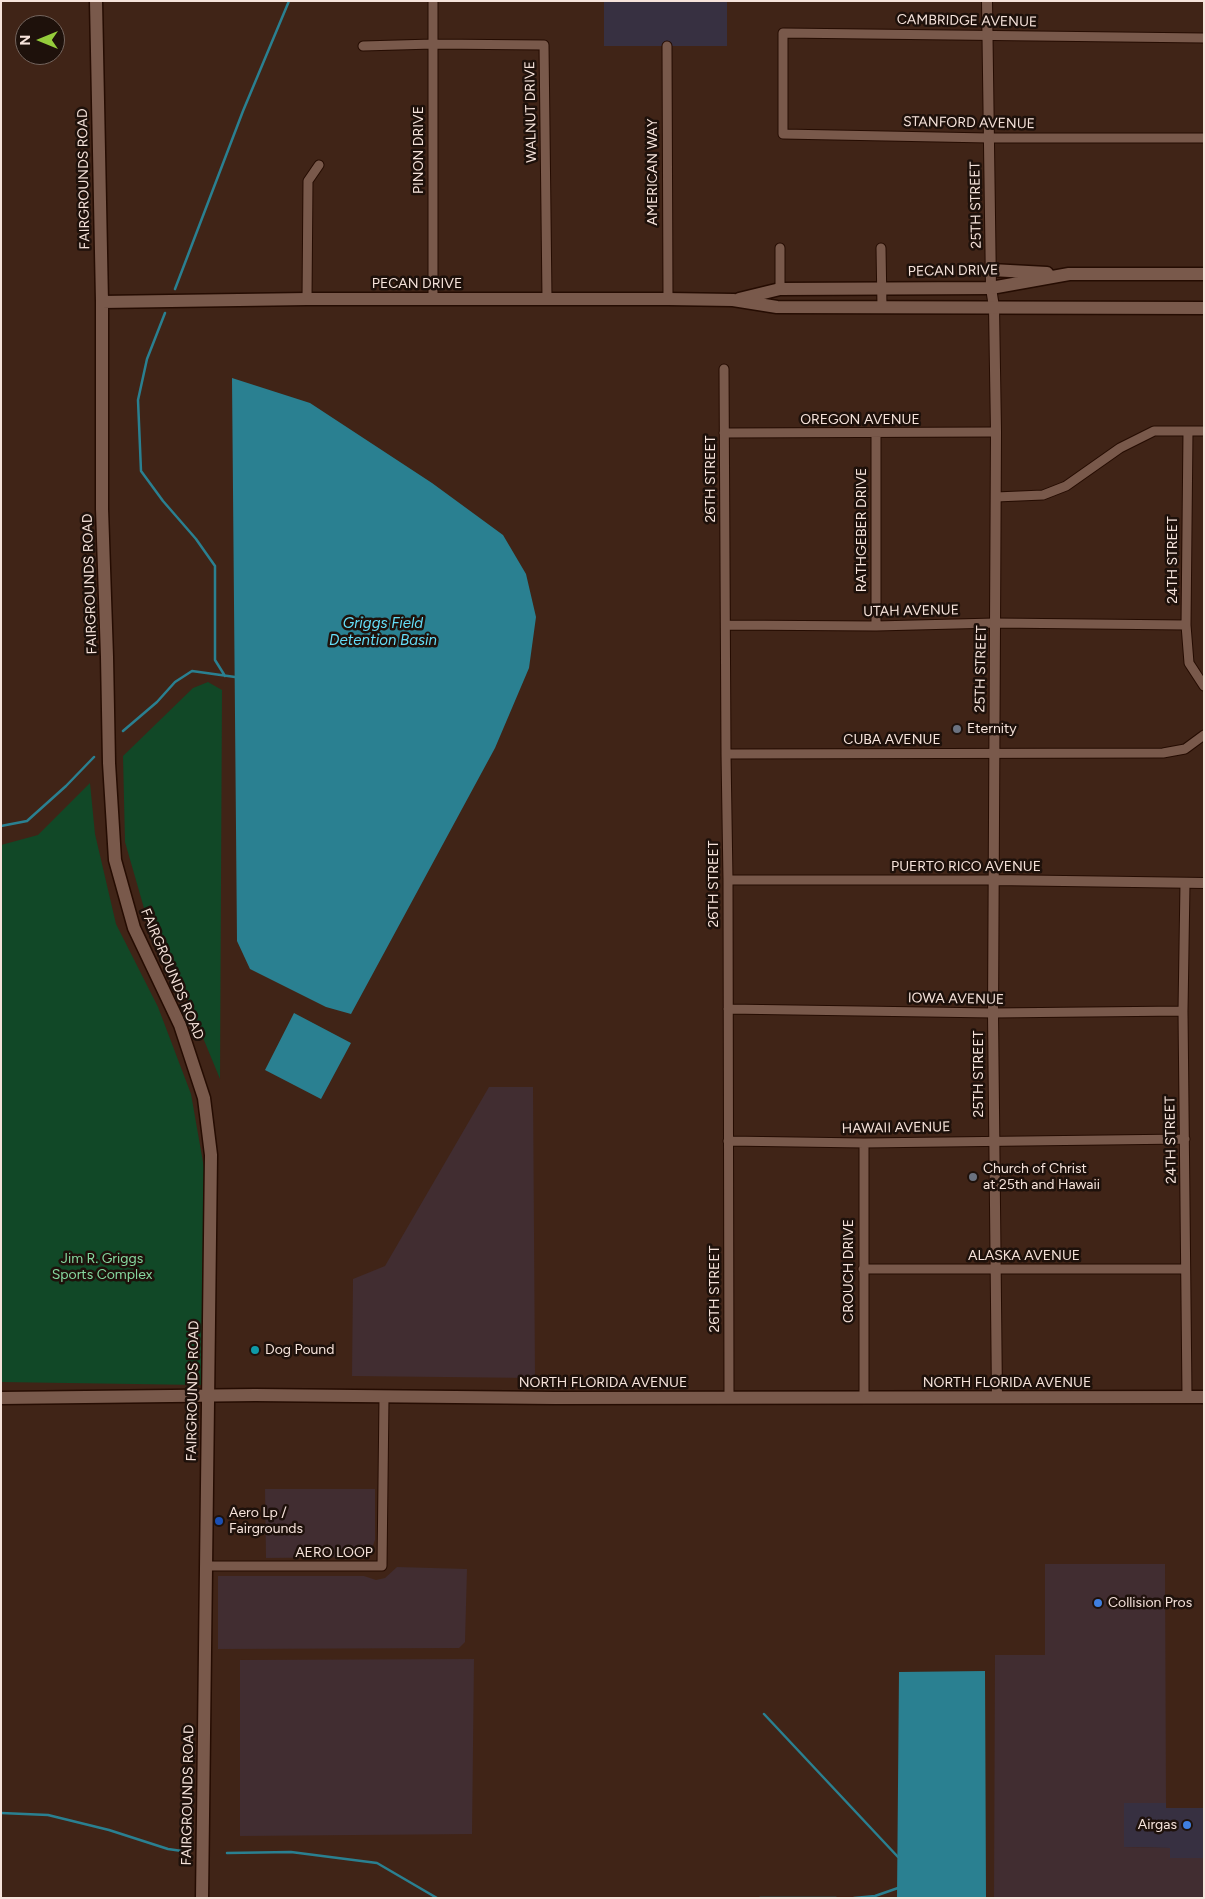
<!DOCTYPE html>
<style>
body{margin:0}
#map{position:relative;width:1205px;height:1899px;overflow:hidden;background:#402417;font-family:Figtree,sans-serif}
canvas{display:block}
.frame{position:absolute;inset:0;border:2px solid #f6e3db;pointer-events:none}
.north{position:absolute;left:15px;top:15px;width:50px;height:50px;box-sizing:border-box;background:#1e110b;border:1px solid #74655e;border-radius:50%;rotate:270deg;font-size:14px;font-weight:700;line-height:20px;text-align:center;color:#f6e3db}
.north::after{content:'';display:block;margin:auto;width:18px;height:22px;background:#95cc3b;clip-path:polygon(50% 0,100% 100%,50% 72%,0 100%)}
</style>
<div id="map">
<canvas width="1205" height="1899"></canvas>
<div class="frame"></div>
<div class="north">N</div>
</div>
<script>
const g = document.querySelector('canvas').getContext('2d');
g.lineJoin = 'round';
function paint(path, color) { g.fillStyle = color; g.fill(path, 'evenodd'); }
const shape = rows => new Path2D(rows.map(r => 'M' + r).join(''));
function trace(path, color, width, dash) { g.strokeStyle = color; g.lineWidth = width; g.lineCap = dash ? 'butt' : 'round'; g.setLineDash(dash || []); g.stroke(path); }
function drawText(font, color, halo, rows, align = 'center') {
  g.font = font + ' Figtree,sans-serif'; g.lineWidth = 5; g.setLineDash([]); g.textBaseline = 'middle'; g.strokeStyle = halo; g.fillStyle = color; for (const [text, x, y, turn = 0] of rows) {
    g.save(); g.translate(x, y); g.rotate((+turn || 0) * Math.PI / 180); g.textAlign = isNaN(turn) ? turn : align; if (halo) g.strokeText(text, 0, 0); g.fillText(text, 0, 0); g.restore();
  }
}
paint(shape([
 [604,1,727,1,727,46,604,46],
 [1124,1803,1166,1803,1166,1808,1204,1808,1204,1858,1170,1858,1169,1848,1124,1847]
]), '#373041');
paint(shape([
 [489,1087,533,1087,535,1378,352,1376,353,1279,385,1266],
 [265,1489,375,1489,375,1540,372,1548,364,1555,355,1557,266,1558],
 [1045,1564,1165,1564,1166,1803,1124,1803,1124,1847,1170,1848,1170,1858,1204,1858,1204,1898,994,1898,995,1655,1045,1655],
 [397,1567,467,1569,465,1642,459,1648,218,1649,218,1576,364,1576,376,1580,385,1578],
 [474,1659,472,1834,240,1836,240,1660]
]), '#412d31');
paint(shape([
 [208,682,222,690,220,1079,178,977,150,929,125,842,123,756,193,688],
 [90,783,95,834,116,924,158,1007,191,1094,204,1168,201,1385,1,1382,1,845,38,835]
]), '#114827');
paint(shape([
 [232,378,310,403,432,483,503,535,526,574,536,617,529,668,495,748,351,1014,326,1007,250,969,237,941],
 [294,1013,351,1043,321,1099,265,1070],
 [985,1671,986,1898,897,1898,899,1672]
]), '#2a8091');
trace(shape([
 [175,289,243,111,289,1],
 [165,313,147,359,138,400,141,471,163,501,196,539,215,566,215,660,225,676],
 [123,731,157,702,175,682,192,671,235,677],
 [1,826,27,821,66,786,94,757],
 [764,1714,898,1857],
 [1,1813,48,1815,109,1830,168,1849,189,1852],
 [227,1853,291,1852,377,1863,437,1898],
 [760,1898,836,1898],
 [854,1898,875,1896,898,1888]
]), '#2a8091', 2.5);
const minor = shape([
 [433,1,433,299],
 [1204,38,783,33,783,134,989,138,1204,138],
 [363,46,433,44,544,45,547,299],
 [667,46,668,299],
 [881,248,882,307],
 [780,289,780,248],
 [307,299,308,181,319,165],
 [724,369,726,754,728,880,729,1398],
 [1188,431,1186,625,1189,663,1204,686],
 [724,433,996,432],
 [996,497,1043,495,1066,486,1120,448,1154,431,1204,431],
 [726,625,876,626,995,623,1186,625],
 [876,626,876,433],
 [726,754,1163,753,1185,749,1204,735],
 [728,880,994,880],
 [1185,883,1183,1011,1187,1397],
 [728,1009,993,1013,1183,1011],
 [728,1141,864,1143,1185,1139],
 [864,1143,864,1398],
 [863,1269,1185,1269],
 [207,1566,382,1566,384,1398]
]);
const tertiary = shape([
 [987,1,991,288,994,307,996,432,993,1013,997,1398],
 [994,880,1204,883]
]);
const secondary = shape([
 [96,1,102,302,102,509,107,657,109,763,115,860,134,928,180,1025,204,1098,211,1155,202,1898],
 [991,270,1047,273],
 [739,299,780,289,991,288,1069,274,1204,274],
 [102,302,307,299,668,299,733,300,777,307,1204,308],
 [1,1398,255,1395,555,1398,1204,1397]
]);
trace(minor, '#250c02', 11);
trace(tertiary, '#250c02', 12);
trace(secondary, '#250c02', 15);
trace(minor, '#79594b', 9);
trace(tertiary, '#79594b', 10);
trace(secondary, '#79594b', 12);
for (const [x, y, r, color] of [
 [957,729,5,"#6b7280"],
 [973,1177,5,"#6b7280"],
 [255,1350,5,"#0f9aa8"],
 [219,1521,5,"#1a4fb4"],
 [1098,1603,5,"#3f7fe0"],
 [1187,1825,5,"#3f7fe0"]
]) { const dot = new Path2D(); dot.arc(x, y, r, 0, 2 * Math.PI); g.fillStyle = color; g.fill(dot); trace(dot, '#1e110b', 2); }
drawText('14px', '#f6e3db', '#1e110b', [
 ["CAMBRIDGE AVENUE",967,21,1],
 ["WALNUT DRIVE",531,112,-91],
 ["STANFORD AVENUE",969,123,1],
 ["PINON DRIVE",419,150,-90],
 ["AMERICAN WAY",653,172,-90],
 ["FAIRGROUNDS ROAD",84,179,-91],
 ["25TH STREET",976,205,-91],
 ["PECAN DRIVE",953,271,-1],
 ["PECAN DRIVE",417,284],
 ["OREGON AVENUE",860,420],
 ["26TH STREET",711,479,-90],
 ["RATHGEBER DRIVE",862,530,-90],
 ["24TH STREET",1173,560,-90],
 ["FAIRGROUNDS ROAD",90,584,-92],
 ["UTAH AVENUE",911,611,-1],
 ["25TH STREET",981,669,-89],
 ["CUBA AVENUE",892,740],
 ["PUERTO RICO AVENUE",966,867],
 ["26TH STREET",714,884,-90],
 ["FAIRGROUNDS ROAD",172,974,67],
 ["IOWA AVENUE",956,999,1],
 ["25TH STREET",979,1074,-90],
 ["HAWAII AVENUE",896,1128,-1],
 ["24TH STREET",1171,1140,-91],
 ["ALASKA AVENUE",1024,1256],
 ["CROUCH DRIVE",849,1271,-90],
 ["26TH STREET",715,1289,-90],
 ["NORTH FLORIDA AVENUE",603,1383],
 ["NORTH FLORIDA AVENUE",1007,1383],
 ["FAIRGROUNDS ROAD",193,1391,-89],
 ["AERO LOOP",334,1553],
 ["FAIRGROUNDS ROAD",188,1795,-89]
]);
drawText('14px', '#f6e3db', '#1e110b', [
 ["Eternity",967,729],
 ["Church of Christ",983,1169],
 ["at 25th and Hawaii",983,1185],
 ["Dog Pound",265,1350],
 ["Aero Lp /",229,1513],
 ["Fairgrounds",229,1529],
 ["Collision Pros",1108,1603],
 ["Airgas",1177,1825,"right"]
], 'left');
drawText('14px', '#86d89f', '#1e110b', [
 ["Jim R. Griggs",102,1259],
 ["Sports Complex",102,1275]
]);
drawText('italic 15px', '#65dff9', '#1e110b', [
 ["Griggs Field",383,624],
 ["Detention Basin",383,641]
]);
</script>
